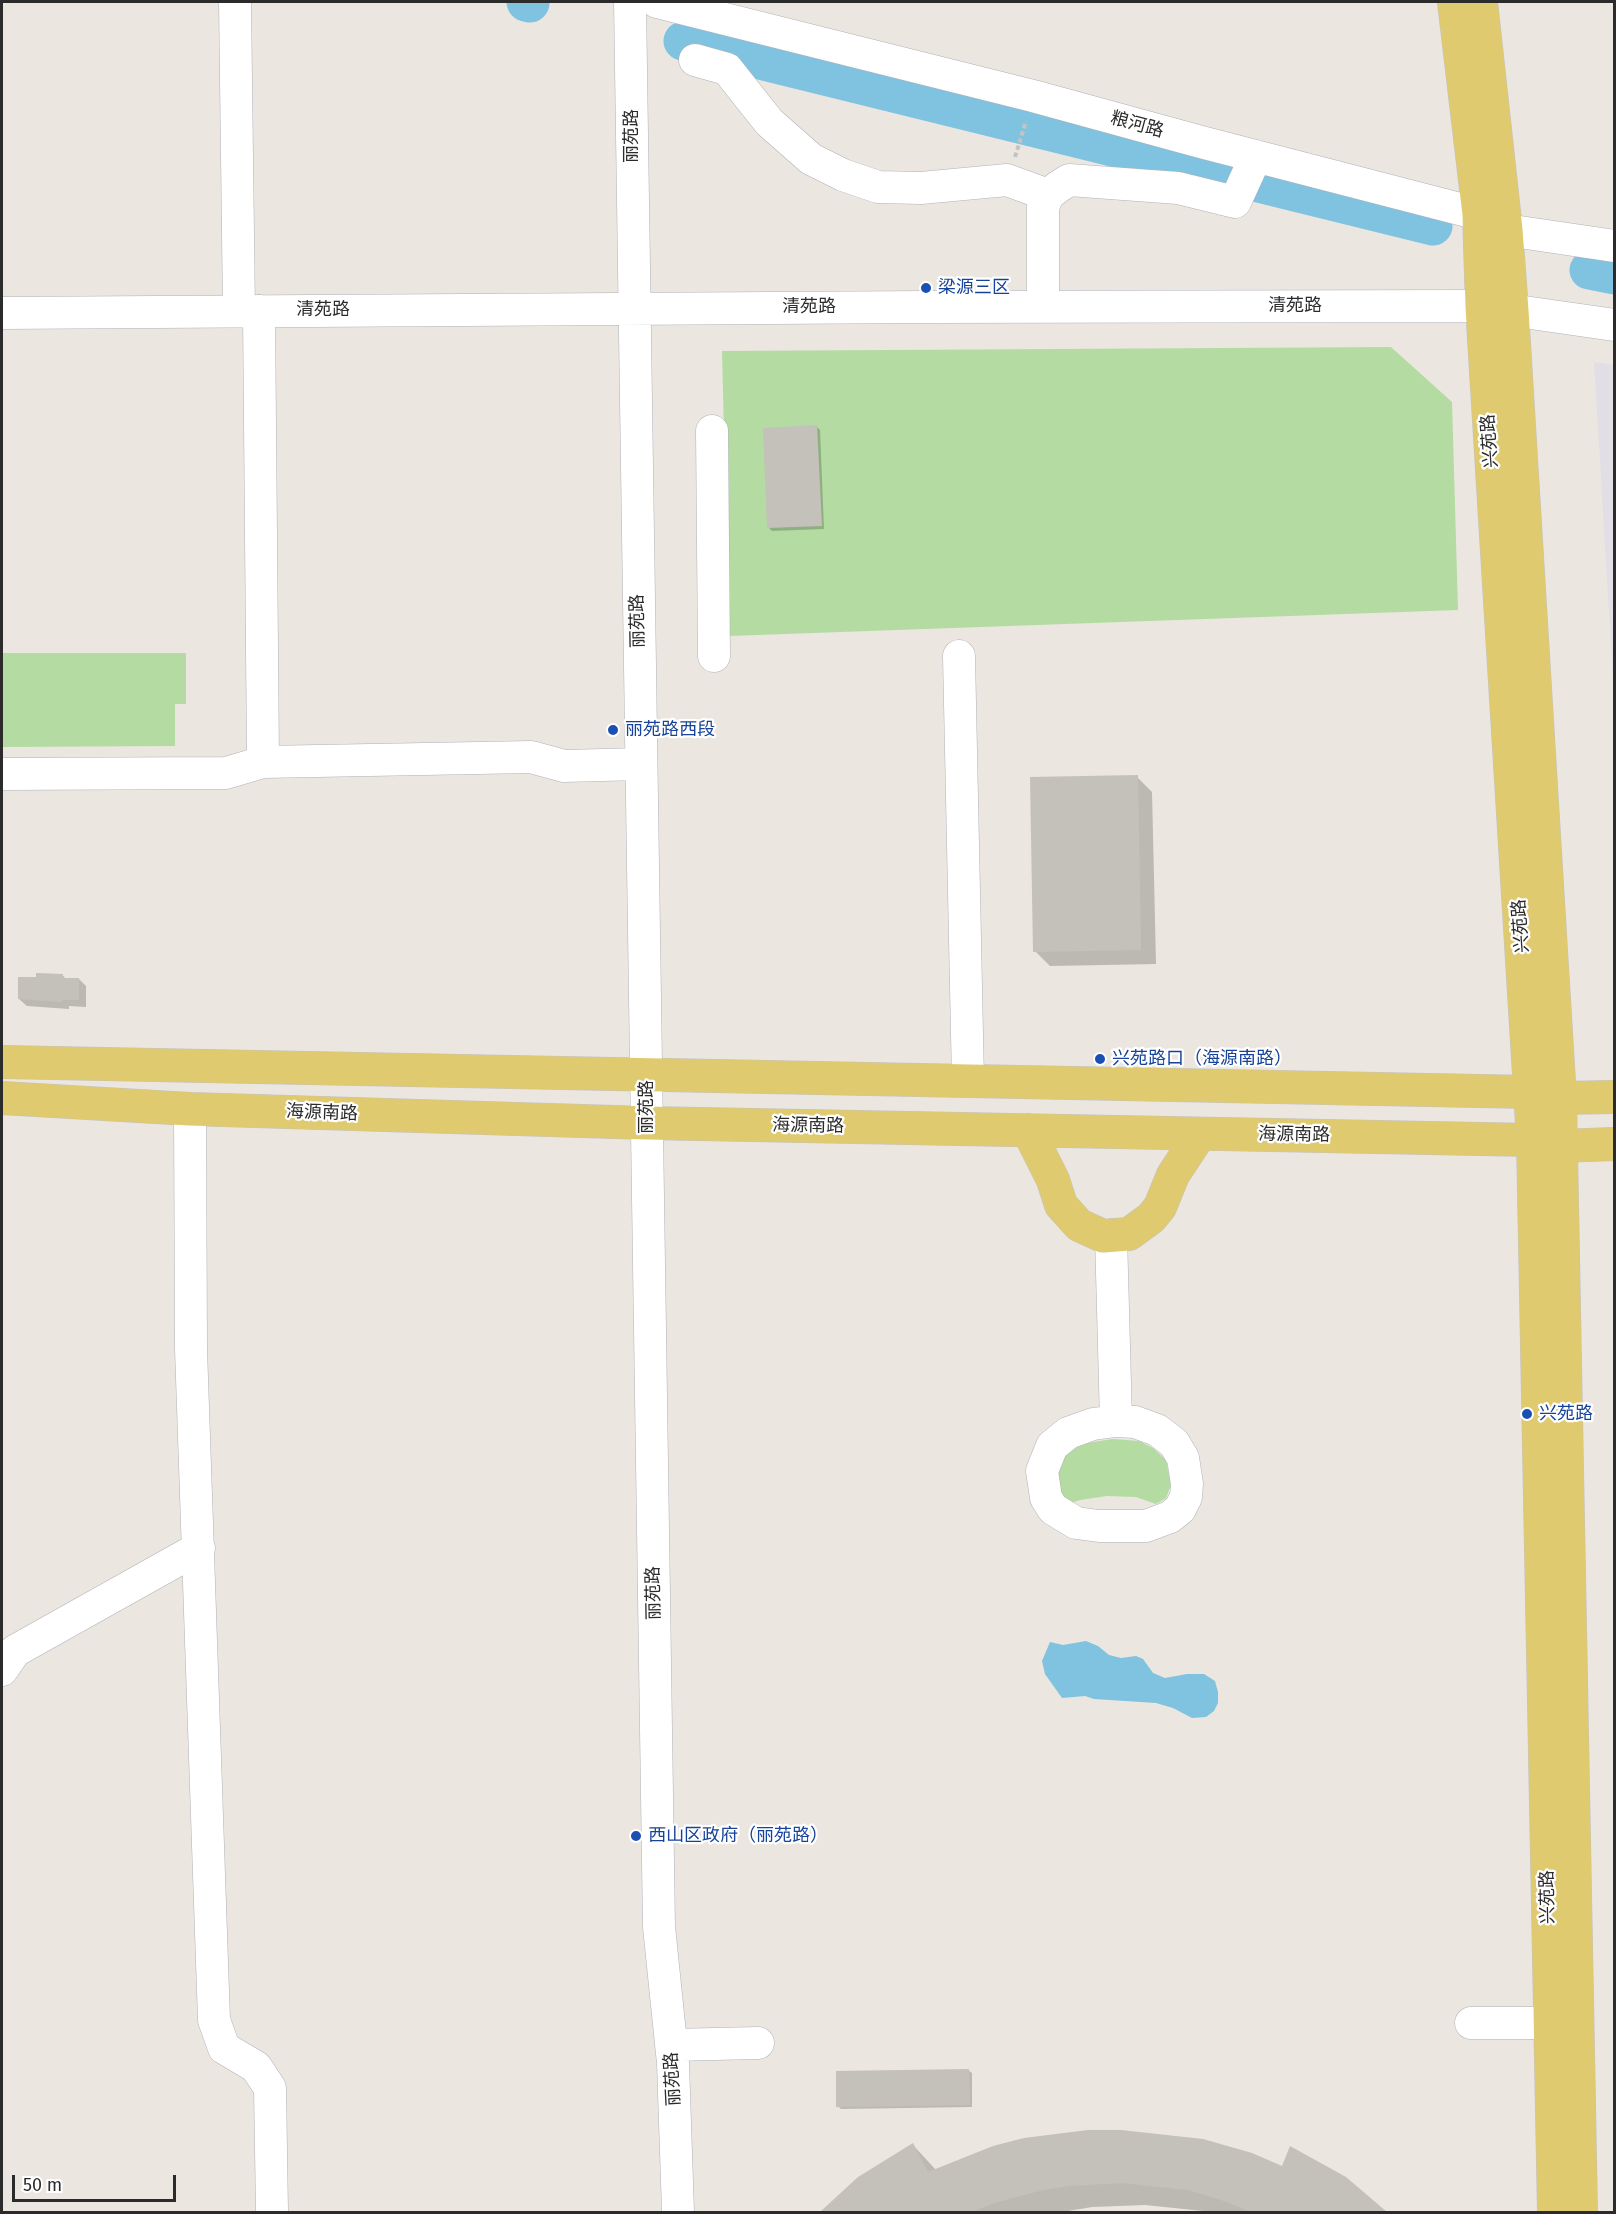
<!DOCTYPE html>
<meta charset="utf-8">
<style>
body{margin:0}
#map{position:relative;width:1616px;height:2214px;overflow:hidden;background:#ebe6df;font-family:"Fira Sans",sans-serif}
canvas{display:block}
.frame{position:absolute;inset:0;border:3px solid #2b2b2b;pointer-events:none}
.scale{position:absolute;left:12px;top:2175px;width:164px;height:27px;box-sizing:border-box;border:3px solid #2b2b2b;border-top:0;padding-left:8px;font-size:18px;line-height:21px;white-space:nowrap;color:#2b2b2b;-webkit-text-stroke:4px #fff;paint-order:stroke}
</style>
<div id="map">
<canvas width="1616" height="2214"></canvas>
<div class="frame"></div>
<div class="scale">50 m</div>
</div>
<script>
const g = document.querySelector('canvas').getContext('2d');
g.lineJoin = 'round';
function paint(path, color) { g.fillStyle = color; g.fill(path, 'evenodd'); }
const shape = rows => new Path2D(rows.map(r => 'M' + r).join(''));
function trace(path, color, width, dash) { g.strokeStyle = color; g.lineWidth = width; g.lineCap = dash ? 'butt' : 'round'; g.setLineDash(dash || []); g.stroke(path); }
function drawText(font, color, halo, rows, align = 'center') {
  g.font = font + ' "Fira Sans","Noto Sans SC",sans-serif'; g.lineWidth = 4.5; g.setLineDash([]); g.textBaseline = 'middle'; g.strokeStyle = halo; g.fillStyle = color; for (const [text, x, y, turn = 0] of rows) {
    g.save(); g.translate(x, y); g.rotate((+turn || 0) * Math.PI / 180); g.textAlign = isNaN(turn) ? turn : align; if (halo) g.strokeText(text, 0, 0); g.fillText(text, 0, 0); g.restore();
  }
}
paint(shape([
 [1594,362,1614,365,1614,696]
]), '#e1dfe5');
paint(shape([
 [1391,347,1452,402,1458,610,729,636,722,351],
 [2,653,186,653,186,704,175,704,175,746,2,747],
 [1113,1439,1139,1441,1153,1448,1166,1460,1171,1485,1166,1498,1156,1504,1136,1497,1107,1496,1080,1500,1063,1506,1055,1480,1065,1456,1075,1448,1087,1443]
]), '#b3dba2');
paint(shape([
 [1086,1641,1098,1646,1109,1655,1121,1658,1136,1656,1143,1659,1153,1673,1165,1678,1187,1674,1204,1674,1215,1681,1218,1692,1218,1703,1214,1711,1206,1717,1192,1718,1173,1708,1156,1703,1094,1699,1085,1696,1062,1698,1045,1674,1042,1661,1050,1642,1063,1645]
]), '#7fc3e0');
paint(shape([
 [817,427,820,430,824,529,772,531,769,528],
 [1137,777,1152,792,1156,964,1050,966,1035,951],
 [62,975,66,979,79,979,86,986,86,1007,69,1006,69,1009,27,1006,19,999],
 [968,2070,972,2073,972,2107,841,2109,838,2106],
 [913,2145,936,2170,1282,2168,1345,2179,1385,2212,1213,2212,1145,2205,1092,2207,1062,2212,822,2212,859,2178]
]), '#0003');
trace(shape([
 [526,2,530,3],
 [683,41,1433,226],
 [1589,270,1614,275]
]), '#7fc3e0', 39);
paint(shape([
 [817,425,822,526,767,528,763,428],
 [1138,775,1141,950,1033,952,1030,777],
 [36,973,63,974,62,978,79,978,79,1000,62,1000,62,1002,18,999,18,977,36,977],
 [969,2069,970,2105,836,2107,836,2071],
 [1088,2130,1121,2130,1203,2139,1252,2153,1282,2166,1290,2146,1346,2177,1387,2212,1251,2212,1227,2202,1188,2190,1122,2183,1069,2186,1043,2190,994,2203,972,2212,820,2212,858,2177,913,2143,928,2172,993,2146,1024,2138]
]), '#c4c0ba');
const minor = shape([
 [235,2,239,311],
 [630,2,659,1927,673,2063,678,2212],
 [657,2,1033,96,1201,142,1479,214,1506,230,1614,246],
 [695,60,727,69,769,122,811,159,843,175,878,187,921,188,1007,180,1048,195],
 [1043,307,1043,207,1048,195,1058,187,1069,180,1178,188,1235,202,1256,156],
 [259,311,263,762],
 [2,313,925,307,1482,306,1614,325],
 [712,431,714,656],
 [959,656,968,1081],
 [2,774,226,773,263,762,531,757,564,766,641,764],
 [190,1109,191,1349,214,2020,224,2048,256,2067,270,2088,272,2212],
 [1111,1235,1116,1421],
 [1116,1421,1135,1422,1157,1430,1174,1443,1183,1458,1187,1484,1186,1497,1180,1509,1170,1517,1146,1526,1099,1526,1076,1523,1053,1509,1046,1498,1042,1471,1052,1446,1068,1433,1093,1424,1116,1421],
 [2,1670,15,1651,199,1548],
 [1471,2023,1551,2023],
 [671,2045,758,2043]
]);
const major = shape([
 [1454,2,1479,214,1482,306,1533,1140,1554,2212],
 [1481,2,1506,230,1512,311,1560,1098,1581,2212],
 [2,1062,1530,1092,1560,1098,1614,1097],
 [2,1098,190,1109,647,1123,1533,1140,1561,1146,1614,1144],
 [1028,1130,1053,1180,1061,1205,1079,1225,1103,1236,1129,1234,1151,1218,1160,1207,1173,1175,1200,1134]
]);
trace(minor, '#b0b1ba', 33);
trace(major, '#c4c4c4', 34);
trace(shape([
 [1015,157,1026,121]
]), '#c4c4c4', 4, [4.5, 3]);
trace(minor, '#fff', 32);
trace(major, '#e0ca6f', 33);
for (const [x, y, r, color] of [
 [926,288,6,"#1a4fb4"],
 [613,730,6,"#1a4fb4"],
 [1100,1059,6,"#1a4fb4"],
 [1527,1414,6,"#1a4fb4"],
 [636,1836,6,"#1a4fb4"]
]) { const dot = new Path2D(); dot.arc(x, y, r, 0, 2 * Math.PI); g.fillStyle = color; g.fill(dot); trace(dot, '#fff', 2); }
drawText('18px', '#2b2b2b', '#fff', [
 ["粮河路",1137,125,15],
 ["丽苑路",632,136,-90],
 ["清苑路",1295,306],
 ["清苑路",809,307],
 ["清苑路",323,310],
 ["兴苑路",1490,441,-94],
 ["丽苑路",638,621,-91],
 ["兴苑路",1521,926,-94],
 ["丽苑路",647,1107,-90],
 ["海源南路",322,1113,2],
 ["海源南路",808,1126,1],
 ["海源南路",1294,1135,1],
 ["丽苑路",654,1593,-91],
 ["兴苑路",1548,1897,-91],
 ["丽苑路",673,2079,-93]
]);
drawText('18px', '#164399', '#fff', [
 ["梁源三区",938,288],
 ["丽苑路西段",625,730],
 ["兴苑路口（海源南路）",1112,1059],
 ["兴苑路",1539,1414],
 ["西山区政府（丽苑路）",648,1836]
], 'left');
</script>
